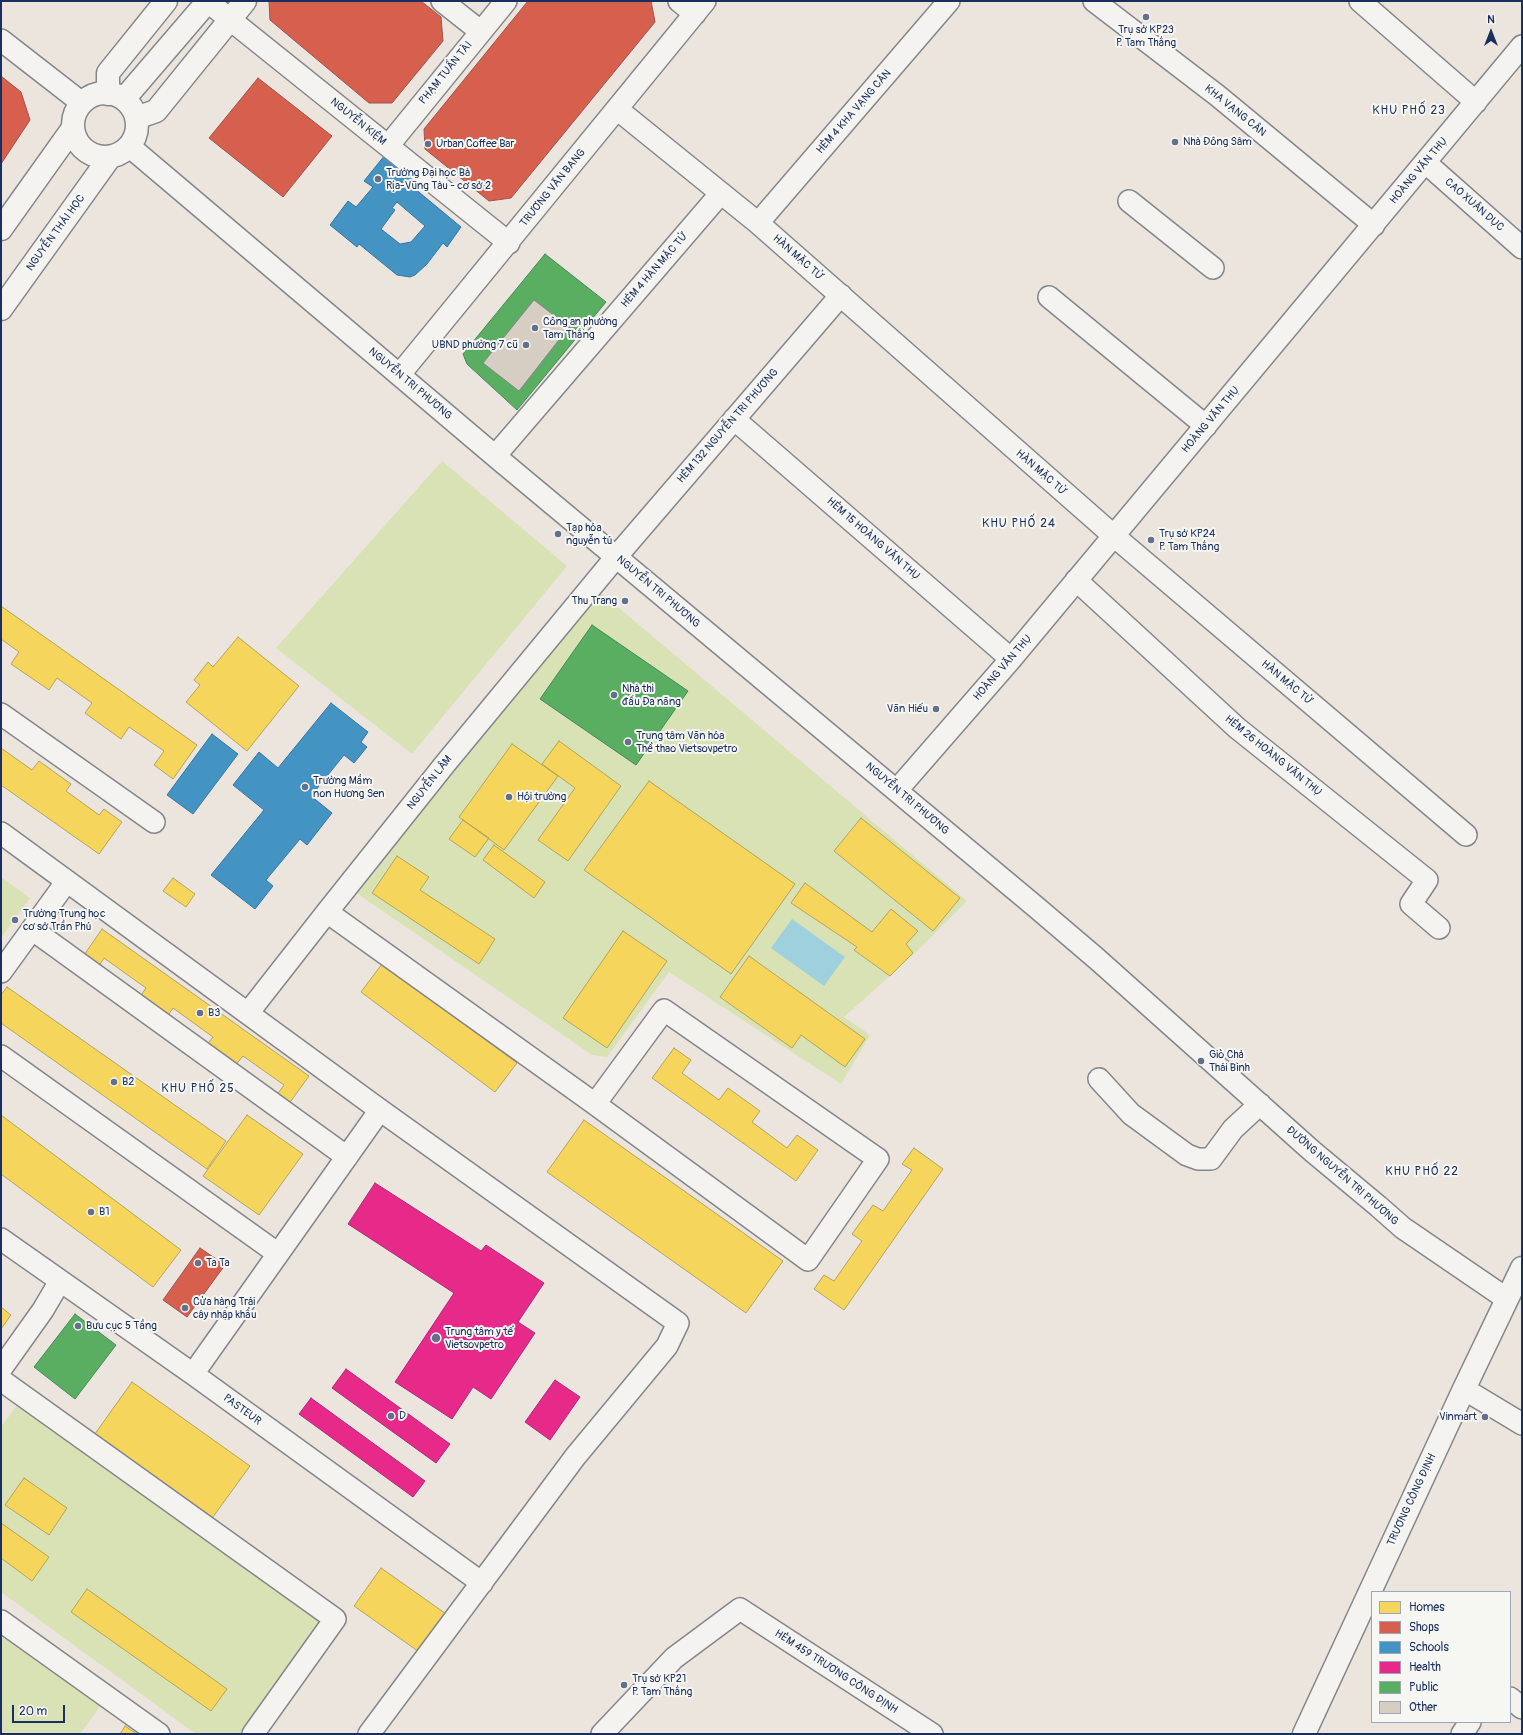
<!DOCTYPE html>
<meta charset="utf-8">
<style>
body{margin:0}
#map{position:relative;width:1523px;height:1735px;overflow:hidden;background:#ece5dd;font-family:Pangolin,sans-serif}
canvas{display:block}
.frame{position:absolute;inset:0;border:2px solid #1b2f5e;pointer-events:none}
.legend{position:absolute;left:1371px;top:1591px;width:140px;height:132px;box-sizing:border-box;background:#f6f6f2;border:1px solid #9ea6b7;margin:0;padding:5px 7px;list-style:none;font-size:12px;color:#1b2f5e}
.legend li{display:flex;align-items:center;gap:8px;height:20px}
.legend b{width:20px;border:1px solid #9ea6b7}
.north{position:absolute;left:1471px;top:12px;width:40px;height:40px;-webkit-text-stroke:3px #f6f6f2;paint-order:stroke;rotate:0deg;font-size:11px;font-weight:700;line-height:16px;text-align:center;color:#1b2f5e}
.north::after{content:'';display:block;margin:auto;width:14px;height:18px;background:#1b2f5e;clip-path:polygon(50% 0,100% 100%,50% 72%,0 100%)}
.scale{position:absolute;left:12px;top:1705px;width:53px;height:18px;box-sizing:border-box;border:2px solid #1b2f5e;border-top:0;padding-left:5px;font-size:12px;line-height:14px;white-space:nowrap;color:#1b2f5e;-webkit-text-stroke:3px #f6f6f2;paint-order:stroke}
</style>
<div id="map">
<canvas width="1523" height="1735"></canvas>
<div class="frame"></div>
<ul class="legend">
<li><b style="height:11px;background:#f6d55c"></b>Homes</li>
<li><b style="height:11px;background:#d6604d"></b>Shops</li>
<li><b style="height:11px;background:#4393c3"></b>Schools</li>
<li><b style="height:11px;background:#e7298a"></b>Health</li>
<li><b style="height:11px;background:#5aae61"></b>Public</li>
<li><b style="height:11px;background:#d7cec3"></b>Other</li>
</ul>
<div class="north">N</div>
<div class="scale">20 m</div>
</div>
<script>
const g = document.querySelector('canvas').getContext('2d');
g.lineJoin = 'round';
function paint(path, color) { g.fillStyle = color; g.fill(path, 'evenodd'); }
const shape = rows => new Path2D(rows.map(r => 'M' + r).join(''));
function trace(path, color, width, dash) { g.strokeStyle = color; g.lineWidth = width; g.lineCap = dash ? 'butt' : 'round'; g.setLineDash(dash || []); g.stroke(path); }
function drawText(font, color, halo, rows, align = 'center') {
  g.font = font + ' Pangolin,sans-serif'; g.lineWidth = 4; g.setLineDash([]); g.textBaseline = 'middle'; g.strokeStyle = halo; g.fillStyle = color; for (const [text, x, y, turn = 0] of rows) {
    g.save(); g.translate(x, y); g.rotate((+turn || 0) * Math.PI / 180); g.textAlign = isNaN(turn) ? turn : align; if (halo) g.strokeText(text, 0, 0); g.fillText(text, 0, 0); g.restore();
  }
}
paint(shape([
 [442,461,567,566,412,754,276,648],
 [600,592,967,901,913,955,844,1017,870,1035,841,1084,669,972,607,1057,592,1055,355,892],
 [1,877,30,898,1,938],
 [21,1400,341,1627,280,1714,264,1718,255,1734,196,1734,1,1592,1,1427],
 [1,1615,110,1693,80,1734,1,1734]
]), '#d8e2b5');
paint(shape([
 [792,919,845,957,824,986,771,948]
]), '#9ed0de');
const homes = shape([
 [1,606,197,745,173,779,154,765,164,751,129,727,121,739,85,713,92,703,57,678,49,690,11,664,19,652,1,639,1,606],
 [238,637,299,686,247,751,186,702,200,685,194,680,208,662,213,667,238,637],
 [559,741,621,786,568,861,538,840,575,788,542,764,559,741],
 [512,744,558,776,504,850,459,817,512,744],
 [1,748,32,770,39,761,71,784,66,791,99,815,104,809,122,822,99,854,1,785,1,748],
 [649,781,795,884,731,974,584,870,649,781],
 [861,818,960,898,933,931,834,851,861,818],
 [463,820,489,838,475,857,449,839,463,820],
 [494,845,545,882,534,898,483,860,494,845],
 [397,856,429,877,420,890,495,939,479,964,372,893,397,856],
 [173,878,195,894,186,907,163,891,173,878],
 [805,883,872,932,891,909,918,931,906,944,913,953,890,976,854,950,857,947,791,903,805,883],
 [102,929,309,1076,288,1105,276,1096,284,1085,243,1056,234,1067,205,1047,213,1037,173,1008,166,1018,139,998,146,988,104,958,97,969,82,958,102,929],
 [623,931,667,961,607,1048,563,1018,623,931],
 [749,956,865,1039,845,1067,801,1035,792,1048,720,997,749,956],
 [382,964,517,1063,495,1092,361,992,382,964],
 [7,987,226,1141,207,1169,1,1023,1,995,7,987],
 [674,1048,691,1060,682,1073,719,1100,728,1088,760,1111,752,1122,787,1148,797,1135,818,1150,796,1181,652,1078,674,1048],
 [1,1115,181,1250,153,1287,1,1174,1,1115],
 [247,1115,303,1154,259,1215,203,1176,247,1115],
 [584,1120,783,1261,746,1313,547,1172,584,1120],
 [914,1148,943,1169,844,1310,814,1289,824,1275,834,1281,862,1241,852,1234,873,1205,883,1211,912,1170,902,1164,914,1148],
 [1,1307,11,1315,1,1329,1,1307],
 [132,1382,250,1466,210,1521,92,1438,132,1382],
 [24,1478,67,1508,49,1535,5,1505,24,1478],
 [1,1523,49,1557,32,1581,1,1558,1,1523],
 [381,1568,449,1616,422,1654,354,1606,381,1568],
 [87,1589,227,1689,211,1711,71,1612,87,1589],
 [125,1726,137,1734,120,1734,125,1726]
]);
paint(homes, '#f6d55c');
trace(homes, '#b4a35d', 1);
const shops = shape([
 [269,1,421,1,441,17,443,41,392,103,369,103,270,20,269,1],
 [528,1,651,1,655,22,511,198,489,201,425,149,424,129,528,1],
 [1,76,21,92,30,120,1,164,1,76],
 [258,78,332,136,283,197,209,138,258,78],
 [200,1248,225,1265,187,1317,163,1300,200,1248]
]);
paint(shops, '#d6604d');
trace(shops, '#9e5152', 1);
const schools = shape([
 [385,155,413,177,408,183,461,227,447,247,443,243,427,264,415,275,410,277,397,275,359,244,357,247,330,225,348,201,356,207,373,187,364,181,385,155],
 [397,202,425,226,411,242,400,244,381,229,395,210,392,208,397,202],
 [331,703,368,732,361,742,367,747,354,763,344,755,311,796,332,813,307,845,300,839,266,880,273,886,255,909,211,875,264,810,233,785,259,752,278,768,331,703],
 [212,734,238,754,193,814,167,795,212,734]
]);
paint(schools, '#4393c3');
trace(schools, '#3775a5', 1);
const health = shape([
 [375,1183,481,1251,486,1245,544,1283,518,1322,535,1333,491,1399,473,1387,452,1419,395,1382,454,1293,348,1224,375,1183],
 [346,1369,450,1444,436,1463,332,1388,346,1369],
 [555,1380,580,1397,550,1440,525,1422,555,1380],
 [311,1398,425,1481,413,1497,299,1414,311,1398]
]);
paint(health, '#e7298a');
trace(health, '#aa2b7d', 1);
const public = shape([
 [545,254,606,302,517,410,467,364,463,354,545,254],
 [592,625,688,691,636,765,540,699,592,625],
 [75,1314,116,1345,75,1399,34,1367,75,1314]
]);
paint(public, '#5aae61');
trace(public, '#478860', 1);
const building = shape([
 [534,300,569,327,519,391,483,363,534,300]
]);
paint(building, '#d7cec3');
trace(building, '#85868b', 1);
const minor = shape([
 [207,1,509,243],
 [442,1,480,31],
 [679,1,695,14],
 [1094,1,1218,96,1374,225],
 [1360,1,1476,102],
 [1,40,82,103],
 [617,109,758,223,1114,536,1466,835],
 [129,146,495,456,1036,907,1097,959,1312,1151,1378,1206,1403,1228,1507,1299],
 [388,146,506,1],
 [1426,163,1522,248],
 [1129,201,1213,268],
 [758,223,949,1],
 [1049,297,1206,426],
 [400,374,705,1],
 [734,419,1011,659],
 [495,456,721,193],
 [1076,580,1237,728,1427,880,1411,904,1439,928],
 [1,714,154,822],
 [897,790,1011,659,1522,46],
 [1,833,380,1110,678,1323,667,1346,575,1457,369,1734],
 [327,912,595,1104,808,1260,878,1159,664,1010,595,1104],
 [33,930,347,1157],
 [1,972,67,881],
 [248,1013,327,912,445,764,616,557,841,295],
 [1,1056,277,1253],
 [1099,1079,1131,1114,1187,1155,1198,1159,1211,1159,1233,1129,1260,1104],
 [1,1239,193,1374,482,1583],
 [1,1369,43,1310,60,1281],
 [193,1374,380,1110],
 [1,1380,335,1619,253,1734],
 [1464,1389,1522,1424],
 [1,1621,159,1734],
 [1510,1698,1522,1708],
 [602,1734,674,1658,740,1609,932,1734],
 [1462,1734,1470,1722]
]);
const major = shape([
 '73 125a32 32 0 1 1 64 0a32 32 0 1 1-64 0Z',
 [108,94,108,73,166,1],
 [124,99,208,1],
 [136,118,156,111,245,1],
 [1,229,73,128],
 [1,309,110,157],
 [1304,1734,1464,1389,1522,1268]
]);
trace(minor, '#85868b', 24);
trace(major, '#85868b', 25);
trace(minor, '#f4f3f0', 21);
trace(major, '#f4f3f0', 22);
for (const [x, y, r, color] of [
 [1146,17,4,"#646f8a"],
 [1175,142,4,"#646f8a"],
 [428,144,4,"#646f8a"],
 [378,179,4,"#646f8a"],
 [535,328,4,"#646f8a"],
 [526,345,4,"#646f8a"],
 [558,534,4,"#646f8a"],
 [1151,540,4,"#646f8a"],
 [625,601,4,"#646f8a"],
 [614,695,4,"#646f8a"],
 [936,709,4,"#646f8a"],
 [628,742,4,"#646f8a"],
 [305,787,4,"#646f8a"],
 [509,797,4,"#646f8a"],
 [15,920,4,"#646f8a"],
 [200,1013,4,"#646f8a"],
 [1201,1061,4,"#646f8a"],
 [114,1082,4,"#646f8a"],
 [91,1212,4,"#646f8a"],
 [198,1263,4,"#646f8a"],
 [185,1308,4,"#646f8a"],
 [78,1326,4,"#646f8a"],
 [436,1338,5,"#646f8a"],
 [391,1416,4,"#646f8a"],
 [1485,1417,4,"#646f8a"],
 [624,1685,4,"#646f8a"]
]) { const dot = new Path2D(); dot.arc(x, y, r, 0, 2 * Math.PI); g.fillStyle = color; g.fill(dot); trace(dot, '#f6f6f2', 1.5); }
drawText('11px', '#1b2f5e', '#f6f6f2', [
 ["Trụ sở KP23",1146,30,"center"],
 ["P. Tam Thắng",1146,43,"center"],
 ["Nhà Đông Sâm",1183,142],
 ["Urban Coffee Bar",436,144],
 ["Trường Đại học Bà",386,173],
 ["Rịa-Vũng Tàu - cơ sở 2",386,186],
 ["Công an phường",543,322],
 ["Tam Thắng",543,335],
 ["UBND phường 7 cũ",518,345,"right"],
 ["Tạp hóa",566,528],
 ["nguyễn tú",566,541],
 ["Trụ sở KP24",1159,534],
 ["P. Tam Thắng",1159,547],
 ["Thu Trang",617,601,"right"],
 ["Nhà thi",622,689],
 ["đấu Đa năng",622,702],
 ["Văn Hiếu",928,709,"right"],
 ["Trung tâm Văn hóa",636,736],
 ["Thể thao Vietsovpetro",636,749],
 ["Trường Mầm",313,781],
 ["non Hương Sen",313,794],
 ["Hội trường",517,797],
 ["Trường Trung học",23,914],
 ["cơ sở Trần Phú",23,927],
 ["B3",208,1013],
 ["Giò Chả",1209,1055],
 ["Thái Bình",1209,1068],
 ["B2",122,1082],
 ["B1",99,1212],
 ["Ta Ta",206,1263],
 ["Cửa hàng Trái",193,1302],
 ["cây nhập khẩu",193,1315],
 ["Bưu cục 5 Tầng",86,1326],
 ["Trung tâm y tế",445,1332],
 ["Vietsovpetro",445,1345],
 ["D",399,1416],
 ["Vinmart",1477,1417,"right"],
 ["Trụ sở KP21",632,1679],
 ["P. Tam Thắng",632,1692]
], 'left');
drawText('11px', '#1b2f5e', '#f6f6f2', [
 ["PHẠM TUẤN TÀI",446,73,-51],
 ["KHA VẠNG CÂN",1235,111,39],
 ["HẺM 4 KHA VẠNG CÂN",854,112,-49],
 ["NGUYỄN KIỆM",358,122,39],
 ["HOÀNG VĂN THỤ",1419,171,-50],
 ["TRƯƠNG VĂN BANG",553,188,-51],
 ["CAO XUÂN DỤC",1474,205,41],
 ["NGUYỄN THÁI HỌC",56,233,-54],
 ["HÀN MẶC TỬ",798,258,41],
 ["HẺM 4 HÀN MẶC TỬ",655,270,-49],
 ["NGUYỄN TRI PHƯƠNG",410,384,40],
 ["HOÀNG VĂN THỤ",1211,420,-50],
 ["HẺM 132 NGUYỄN TRI PHƯƠNG",728,426,-49],
 ["HÀN MẶC TỬ",1041,473,41],
 ["HẺM 15 HOÀNG VĂN THỤ",873,539,41],
 ["NGUYỄN TRI PHƯƠNG",658,592,40],
 ["HOÀNG VĂN THỤ",1003,668,-49],
 ["HÀN MẶC TỬ",1287,683,40],
 ["HẺM 26 HOÀNG VĂN THỤ",1273,756,39],
 ["NGUYỄN LÂM",430,783,-52],
 ["NGUYỄN TRI PHƯƠNG",907,799,40],
 ["ĐƯỜNG NGUYỄN TRI PHƯƠNG",1342,1176,41],
 ["PASTEUR",242,1410,36],
 ["TRƯƠNG CÔNG ĐỊNH",1412,1500,-65],
 ["HẺM 459 TRƯƠNG CÔNG ĐỊNH",836,1672,33]
]);
g.letterSpacing = '1px';
drawText('12px', '#1b2f5e', '#f6f6f2', [
 ["KHU PHỐ 23",1409,111],
 ["KHU PHỐ 24",1019,524],
 ["KHU PHỐ 25",198,1089],
 ["KHU PHỐ 22",1422,1172]
]);
g.letterSpacing = '0px';
</script>
